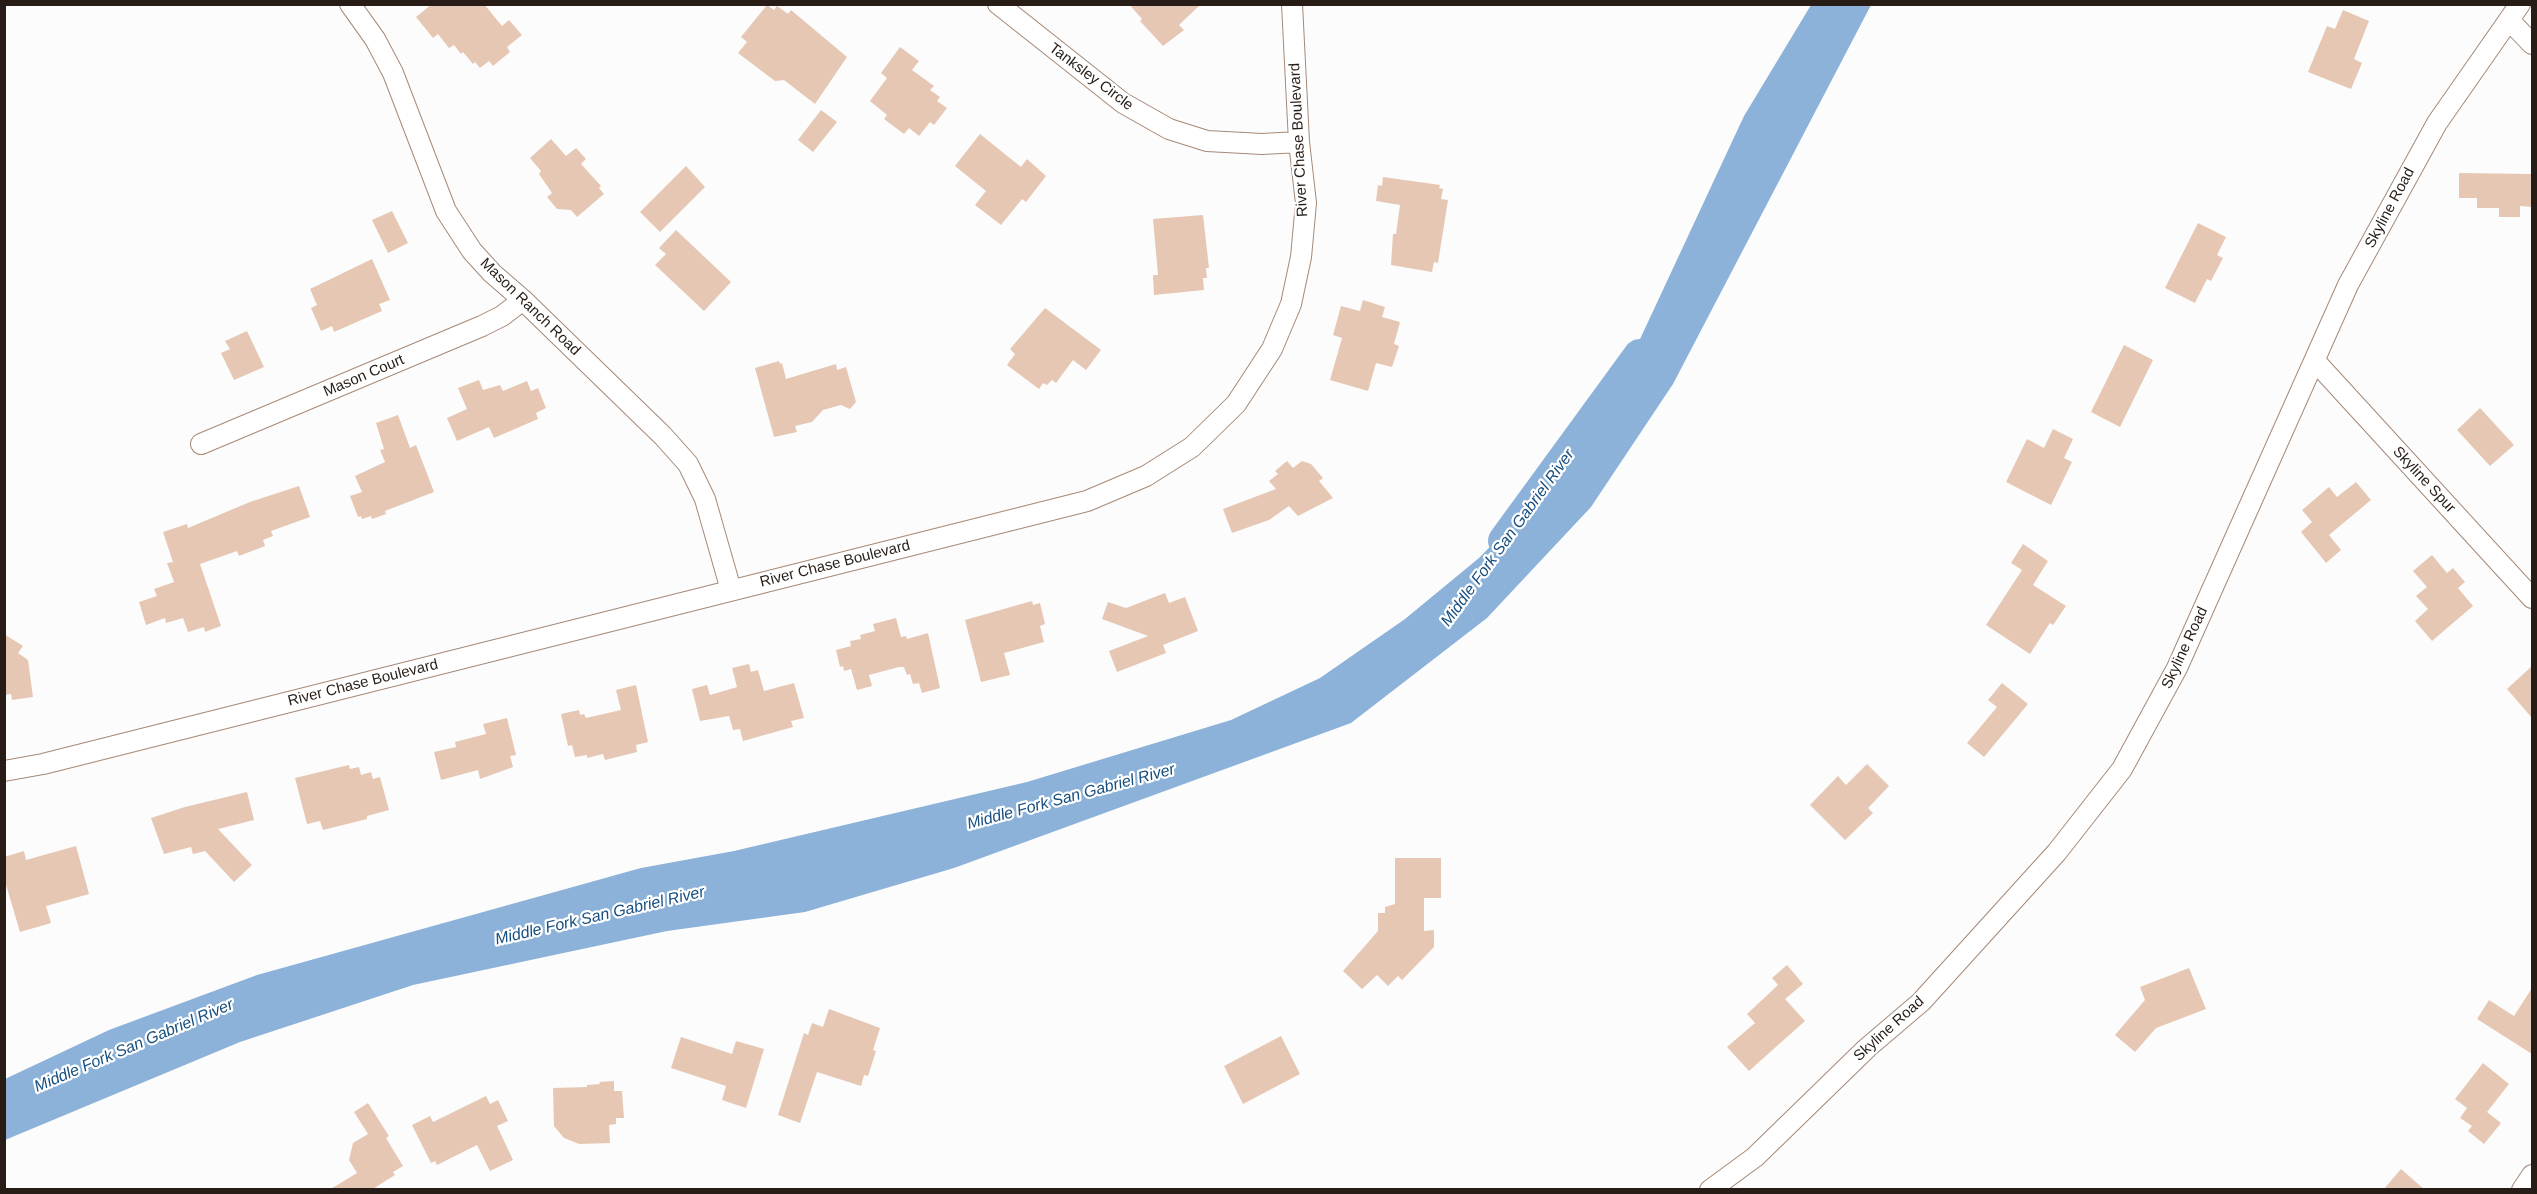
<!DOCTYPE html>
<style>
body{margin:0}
#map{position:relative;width:2537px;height:1194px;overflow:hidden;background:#fcfcfc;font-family:Helvetica,sans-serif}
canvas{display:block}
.frame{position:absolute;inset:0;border:6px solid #281d16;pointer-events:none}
</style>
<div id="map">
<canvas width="2537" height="1194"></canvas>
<div class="frame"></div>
</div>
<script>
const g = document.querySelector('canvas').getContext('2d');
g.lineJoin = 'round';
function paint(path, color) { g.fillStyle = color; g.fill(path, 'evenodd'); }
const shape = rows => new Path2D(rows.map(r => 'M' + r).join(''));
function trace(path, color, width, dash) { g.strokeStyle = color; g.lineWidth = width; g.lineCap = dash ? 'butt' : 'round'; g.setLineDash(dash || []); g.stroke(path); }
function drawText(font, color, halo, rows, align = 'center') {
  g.font = font + ' Helvetica,sans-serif'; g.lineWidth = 4.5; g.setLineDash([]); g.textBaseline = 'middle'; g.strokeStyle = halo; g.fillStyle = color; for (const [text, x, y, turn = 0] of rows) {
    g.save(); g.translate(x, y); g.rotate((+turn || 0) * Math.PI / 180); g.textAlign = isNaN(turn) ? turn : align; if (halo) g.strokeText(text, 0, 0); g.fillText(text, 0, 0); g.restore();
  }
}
paint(shape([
 [1811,5,1871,5,1673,384,1591,507,1487,618,1351,723,954,868,805,912,667,931,413,985,240,1042,5,1140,5,1079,109,1030,257,975,641,868,734,851,1027,782,1231,720,1320,678,1405,619,1479,558,1567,468,1620,382,1744,116]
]), '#8cb2d9');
trace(shape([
 [1505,541,1640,356]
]), '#8cb2d9', 34);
paint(shape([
 [432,4,484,4,502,26,509,20,522,35,507,47,510,52,493,66,489,61,480,68,475,62,473,64,463,52,461,54,454,45,449,48,438,34,433,38,416,17],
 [1129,4,1201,4,1179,25,1184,30,1163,46,1140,21,1142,19],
 [767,5,774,10,777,6,788,14,791,10,847,57,815,104,784,80,775,81,738,53,747,42,741,37],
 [2343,10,2369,21,2354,59,2362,63,2351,89,2308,72,2327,26,2335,29],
 [900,47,919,61,912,70,934,86,930,90,940,97,937,101,947,108,934,125,930,122,919,136,909,128,904,134,884,119,887,115,870,101,887,78,881,73],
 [821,110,837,122,813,152,798,140],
 [980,134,1021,167,1027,159,1046,176,1026,202,1022,199,1001,225,975,205,986,191,955,166],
 [551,139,566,156,576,148,586,159,581,164,601,186,599,188,604,194,577,217,571,210,557,209,547,197,552,193,539,174,541,171,530,158],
 [686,166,705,187,660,232,640,212],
 [2459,173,2532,174,2532,207,2520,206,2520,217,2499,217,2499,208,2477,208,2477,198,2459,198],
 [1383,177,1440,185,1439,188,1443,189,1441,199,1448,200,1438,263,1434,262,1432,272,1391,265,1393,234,1396,234,1400,205,1376,201,1378,185,1382,186],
 [392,211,408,243,388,253,372,220],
 [1203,215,1209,268,1206,268,1207,278,1203,278,1204,290,1154,295,1153,275,1158,275,1153,219],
 [2198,223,2226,237,2217,255,2223,258,2211,281,2207,279,2195,303,2165,288],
 [676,230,731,282,704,311,655,265,666,254,659,248],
 [372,259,390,300,379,304,382,311,334,332,332,326,321,331,311,308,317,305,310,289],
 [1363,300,1385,307,1382,317,1400,322,1394,344,1399,346,1392,367,1376,363,1368,391,1330,380,1342,338,1333,335,1341,306,1360,311],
 [1045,308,1101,350,1086,370,1073,360,1056,383,1052,380,1047,385,1043,383,1039,389,1007,365,1015,354,1010,349],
 [247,331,264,367,234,380,221,353,230,349,225,341],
 [2124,345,2153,360,2120,427,2091,412],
 [779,361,780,364,782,363,786,379,836,364,837,370,846,367,856,402,850,409,841,405,823,410,812,422,795,426,797,432,774,437,755,368],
 [479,380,483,390,500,385,503,391,527,381,531,391,538,388,546,408,536,413,538,419,494,438,489,427,457,441,447,418,467,409,458,388],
 [2480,408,2514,445,2490,466,2457,430],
 [398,415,410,448,416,445,434,492,385,511,386,514,372,519,371,516,362,519,361,516,358,517,350,496,362,492,355,476,385,462,380,450,384,449,376,423],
 [2053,429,2073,439,2064,458,2072,462,2051,505,2006,482,2027,439,2044,448],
 [1287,461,1293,468,1302,461,1311,464,1323,478,1319,481,1333,498,1298,516,1289,506,1269,520,1232,533,1223,509,1276,489,1269,481,1278,474,1275,471],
 [2356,482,2371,500,2329,535,2341,550,2326,563,2301,532,2312,522,2302,510,2329,487,2337,497],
 [299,486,310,517,271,531,273,536,263,540,265,546,239,556,237,551,200,564,221,626,205,632,204,627,188,632,183,618,166,623,165,618,146,625,139,602,157,596,154,589,174,582,167,563,173,562,163,532,187,524,188,528,250,502],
 [2023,544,2048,561,2033,585,2066,606,2053,625,2050,623,2030,654,1986,625,2022,570,2011,563],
 [2432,555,2447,573,2453,568,2465,582,2458,588,2473,606,2432,641,2415,621,2428,609,2416,596,2427,587,2413,571],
 [1165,593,1169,603,1185,597,1198,631,1163,645,1166,653,1117,672,1109,651,1148,636,1102,619,1108,602,1126,608],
 [1032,601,1033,605,1040,603,1045,624,1040,626,1044,642,1004,653,1010,675,981,682,965,620],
 [896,618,901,637,906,636,907,639,928,633,940,688,922,693,919,683,913,684,910,674,907,675,904,667,899,667,869,675,872,686,857,690,851,669,844,671,843,666,840,667,836,650,851,646,850,641,861,639,860,635,875,631,873,624],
 [4,634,23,646,18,653,28,660,33,697,12,700,11,694,4,695],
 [749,664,751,672,758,670,764,691,794,683,804,718,791,721,793,727,743,741,740,729,733,730,729,716,700,721,692,689,707,685,710,695,737,687,732,668],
 [2532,666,2532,718,2507,689],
 [2002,683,2028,704,1984,757,1967,743,1997,707,1988,700],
 [636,685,648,742,636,745,637,752,605,760,603,754,587,758,587,755,575,757,572,745,568,746,561,714,579,710,580,715,584,714,586,718,621,710,616,690],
 [507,718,516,755,510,756,513,767,480,779,478,770,441,780,434,752,456,747,455,742,486,734,483,724],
 [1867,764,1889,786,1868,808,1873,813,1845,840,1810,805,1838,776,1846,785],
 [349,765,350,769,359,767,361,775,371,772,373,779,380,777,389,810,367,816,367,819,323,830,320,821,307,824,295,778],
 [247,792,254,820,218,829,252,865,234,882,205,851,193,854,191,847,164,854,151,818,185,807],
 [76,846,89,894,46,906,51,923,20,932,4,878,4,857,24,851,26,860],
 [1395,858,1441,858,1441,898,1424,898,1424,931,1434,930,1434,947,1402,980,1398,976,1388,986,1377,975,1362,989,1343,971,1378,931,1378,913,1385,913,1385,907,1395,904],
 [1787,965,1803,984,1785,999,1805,1021,1749,1071,1727,1047,1755,1023,1747,1014,1778,985,1772,978],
 [2189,968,2206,1009,2156,1028,2135,1052,2115,1035,2145,1000,2140,987],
 [2532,988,2532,1054,2477,1019,2489,1000,2514,1016],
 [829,1009,880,1028,873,1050,876,1051,868,1076,864,1075,861,1086,817,1072,800,1123,778,1115,804,1033,808,1035,812,1023,823,1027],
 [1281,1036,1300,1074,1243,1104,1224,1066],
 [681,1037,732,1054,736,1041,764,1049,746,1108,722,1100,726,1086,671,1068],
 [2483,1063,2509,1084,2487,1112,2501,1123,2484,1144,2468,1131,2472,1126,2460,1118,2467,1108,2455,1099],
 [614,1081,614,1091,622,1091,624,1118,616,1118,616,1124,609,1125,610,1143,579,1144,564,1138,554,1126,553,1088,587,1087,587,1085,600,1084,599,1082],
 [486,1096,490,1104,498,1100,508,1121,497,1126,513,1160,490,1171,477,1145,437,1165,435,1161,431,1163,412,1125,430,1116,433,1122],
 [368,1103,389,1136,386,1138,403,1166,393,1172,395,1175,371,1190,329,1190,357,1173,349,1160,353,1143,368,1134,354,1112],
 [2401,1169,2425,1190,2383,1190]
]), '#e6c7b3');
const street = shape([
 [350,4,375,39,393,73,446,211,472,251,492,273,523,300,663,436,688,464,705,499,731,590],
 [998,4,1123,103,1169,129,1207,141,1262,144,1299,142],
 [2509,20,2532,44],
 [2315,361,2532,598],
 [201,444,482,326,502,316,523,300],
 [4,771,43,764,1087,501,1146,476,1192,447,1236,404,1272,349,1291,304,1301,257,1306,203,1299,142,1292,4],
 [1710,1190,1755,1157,1867,1048,1921,1002,2057,852,2122,769,2177,668,2348,285,2437,123,2520,4],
 [2522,1190,2532,1175]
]);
trace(street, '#a68976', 22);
trace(street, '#fff', 20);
drawText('15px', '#281d16', '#fff', [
 ["Tanksley Circle",1091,77,37],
 ["River Chase Boulevard",1299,140,-93],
 ["Skyline Road",2390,208,-62],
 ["Mason Ranch Road",530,307,44],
 ["Mason Court",364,376,-23],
 ["Skyline Spur",2424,480,47],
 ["River Chase Boulevard",835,564,-14],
 ["Skyline Road",2185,648,-65],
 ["River Chase Boulevard",363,683,-14],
 ["Skyline Road",1889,1029,-42]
]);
drawText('italic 16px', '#164e7f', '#fff', [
 ["Middle Fork San Gabriel River",1508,538,-54],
 ["Middle Fork San Gabriel River",1071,797,-15],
 ["Middle Fork San Gabriel River",600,916,-13],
 ["Middle Fork San Gabriel River",134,1046,-23]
]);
</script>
